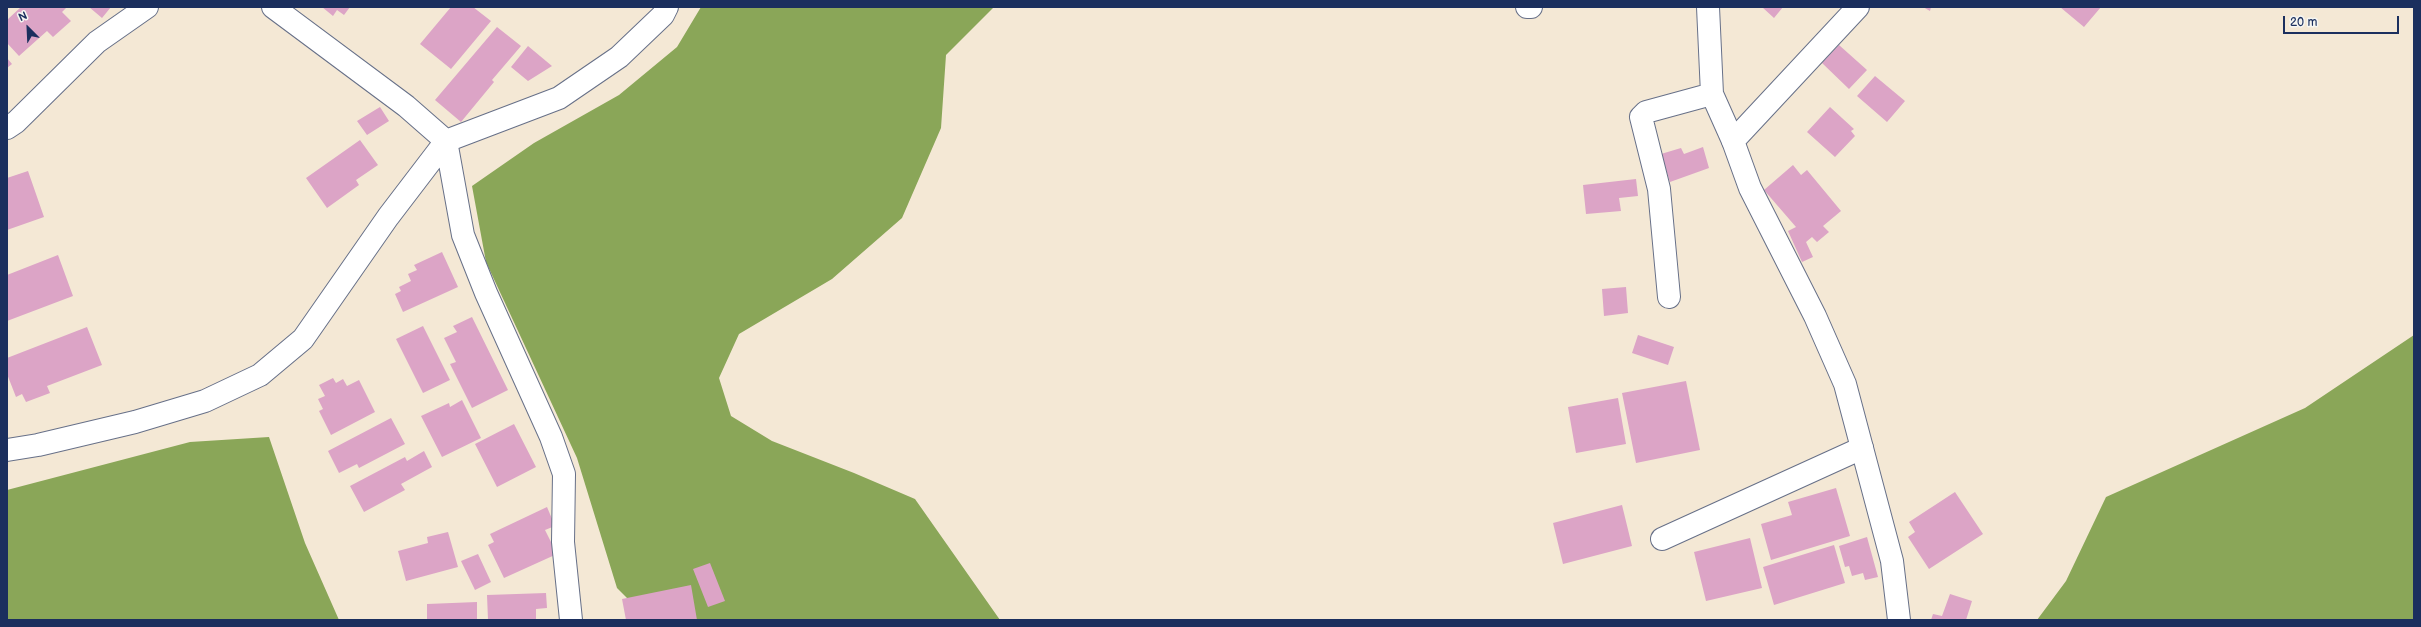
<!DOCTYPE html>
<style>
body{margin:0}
#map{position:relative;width:2421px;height:627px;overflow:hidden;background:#f4e8d5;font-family:"Balsamiq Sans",sans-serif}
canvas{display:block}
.frame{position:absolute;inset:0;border:8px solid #1b2f5e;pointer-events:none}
.north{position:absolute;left:8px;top:8px;width:40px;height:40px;-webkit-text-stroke:3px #f6f6f2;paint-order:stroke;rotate:336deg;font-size:11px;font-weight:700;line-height:16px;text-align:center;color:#1b2f5e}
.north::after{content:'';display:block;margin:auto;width:14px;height:18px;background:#1b2f5e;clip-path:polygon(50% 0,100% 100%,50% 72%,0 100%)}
.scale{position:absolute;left:2283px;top:16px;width:116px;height:18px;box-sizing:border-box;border:2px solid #1b2f5e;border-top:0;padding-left:5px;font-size:12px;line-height:14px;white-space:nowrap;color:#1b2f5e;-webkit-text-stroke:3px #f6f6f2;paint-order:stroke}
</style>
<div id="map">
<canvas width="2421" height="627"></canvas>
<div class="frame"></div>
<div class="north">N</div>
<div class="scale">20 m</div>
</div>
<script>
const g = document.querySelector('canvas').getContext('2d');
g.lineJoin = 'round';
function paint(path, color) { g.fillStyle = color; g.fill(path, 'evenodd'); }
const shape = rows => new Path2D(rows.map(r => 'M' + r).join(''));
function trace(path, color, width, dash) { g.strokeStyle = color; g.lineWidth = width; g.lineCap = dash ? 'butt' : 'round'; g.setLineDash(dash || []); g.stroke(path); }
paint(shape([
 [701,7,994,7,946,55,941,128,902,218,832,279,739,334,719,378,731,416,772,441,854,473,915,499,1000,620,649,620,617,588,577,458,486,262,472,186,534,143,619,95,677,47],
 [2414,335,2414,620,2037,620,2066,581,2106,497,2305,408],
 [269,437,305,543,339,620,7,620,7,490,190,442]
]), '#8aa658');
paint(shape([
 [21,7,67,7,62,12,71,21,53,37,47,31,19,56,7,43,7,20],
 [89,7,111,7,102,18],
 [322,7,350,7,344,15,337,10,333,16],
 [451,7,473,7,491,21,451,69,420,44],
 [1762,7,1783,7,1774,18],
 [1923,7,1931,7,1930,11],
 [2060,7,2101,7,2084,27],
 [497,27,521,46,492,80,494,82,461,122,435,100],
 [1839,45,1867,70,1849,89,1822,63],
 [528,46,552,66,528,81,511,67],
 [7,58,12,64,7,68],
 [1875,76,1905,101,1887,122,1857,96],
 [380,107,389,121,367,135,357,121],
 [1830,107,1854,129,1851,131,1855,136,1835,157,1807,132],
 [360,140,378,165,356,180,359,185,327,208,306,178],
 [1703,147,1709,168,1670,182,1661,154,1681,148,1684,154],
 [1793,165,1801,175,1807,170,1841,211,1823,226,1829,232,1817,242,1812,237,1806,242,1813,257,1802,262,1788,231,1796,227,1764,190],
 [28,171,44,217,7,230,7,178],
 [1636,179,1638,196,1619,198,1621,211,1586,214,1583,185],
 [442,252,458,287,403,312,395,294,401,291,399,287,411,281,408,274,417,270,414,265],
 [58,255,73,296,7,321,7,275],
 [1626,287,1628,313,1604,316,1602,289],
 [472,317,508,390,472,408,450,364,456,362,444,338,457,332,453,326],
 [423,326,450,380,423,393,396,339],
 [87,327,102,365,47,386,50,393,26,402,22,394,16,397,7,374,7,358],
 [1638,335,1674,347,1668,365,1632,353],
 [333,378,336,383,343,379,347,386,359,380,375,412,331,435,319,411,323,409,318,399,325,396,319,385],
 [1686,381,1700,450,1636,463,1622,393],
 [1618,398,1626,444,1576,453,1568,407],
 [462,400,481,438,442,457,421,416,449,403,450,407],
 [391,418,405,444,359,468,357,464,339,473,328,451],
 [514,424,536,467,497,487,475,444],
 [424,451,432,467,401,484,405,490,364,512,350,486,405,457,407,461],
 [1836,488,1850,536,1771,560,1761,524,1792,515,1788,502],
 [1955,492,1983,534,1929,569,1908,537,1915,532,1909,522],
 [1622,505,1632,546,1563,564,1553,523],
 [547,507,555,526,545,530,557,554,504,578,488,545,494,542,490,534],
 [448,532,458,567,406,581,398,551,428,543,427,537],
 [1867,537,1878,577,1865,580,1863,573,1852,576,1849,566,1845,567,1839,546],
 [1750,538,1762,588,1706,601,1694,552],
 [1834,545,1845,583,1774,605,1763,567],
 [478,554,491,582,475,590,461,561],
 [710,563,725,601,708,607,693,569],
 [691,585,697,620,626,620,622,599],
 [546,593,547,608,536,609,536,620,488,620,487,595],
 [1950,594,1972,601,1966,620,1931,620,1933,614,1942,616],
 [477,602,477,620,427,620,427,604]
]), '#dca4c6');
const lane = shape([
 [1527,7,1531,7],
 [1708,7,1712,94,1733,141],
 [1669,297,1659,189,1641,117,1646,112,1712,94],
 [1662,539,1862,448]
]);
const street = shape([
 [273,7,406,106,446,141,463,235,486,293,551,437,564,474,563,542,571,620],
 [1858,7,1733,141,1750,188,1815,316,1845,384,1892,561,1899,620],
 [7,128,16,122,97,42,147,7],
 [7,450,38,445,135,422,205,401,260,375,303,339,388,217,446,141,559,98,619,57,663,15,667,7]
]);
trace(lane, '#677088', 24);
trace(street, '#677088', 24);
trace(lane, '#fff', 22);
trace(street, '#fff', 22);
</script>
